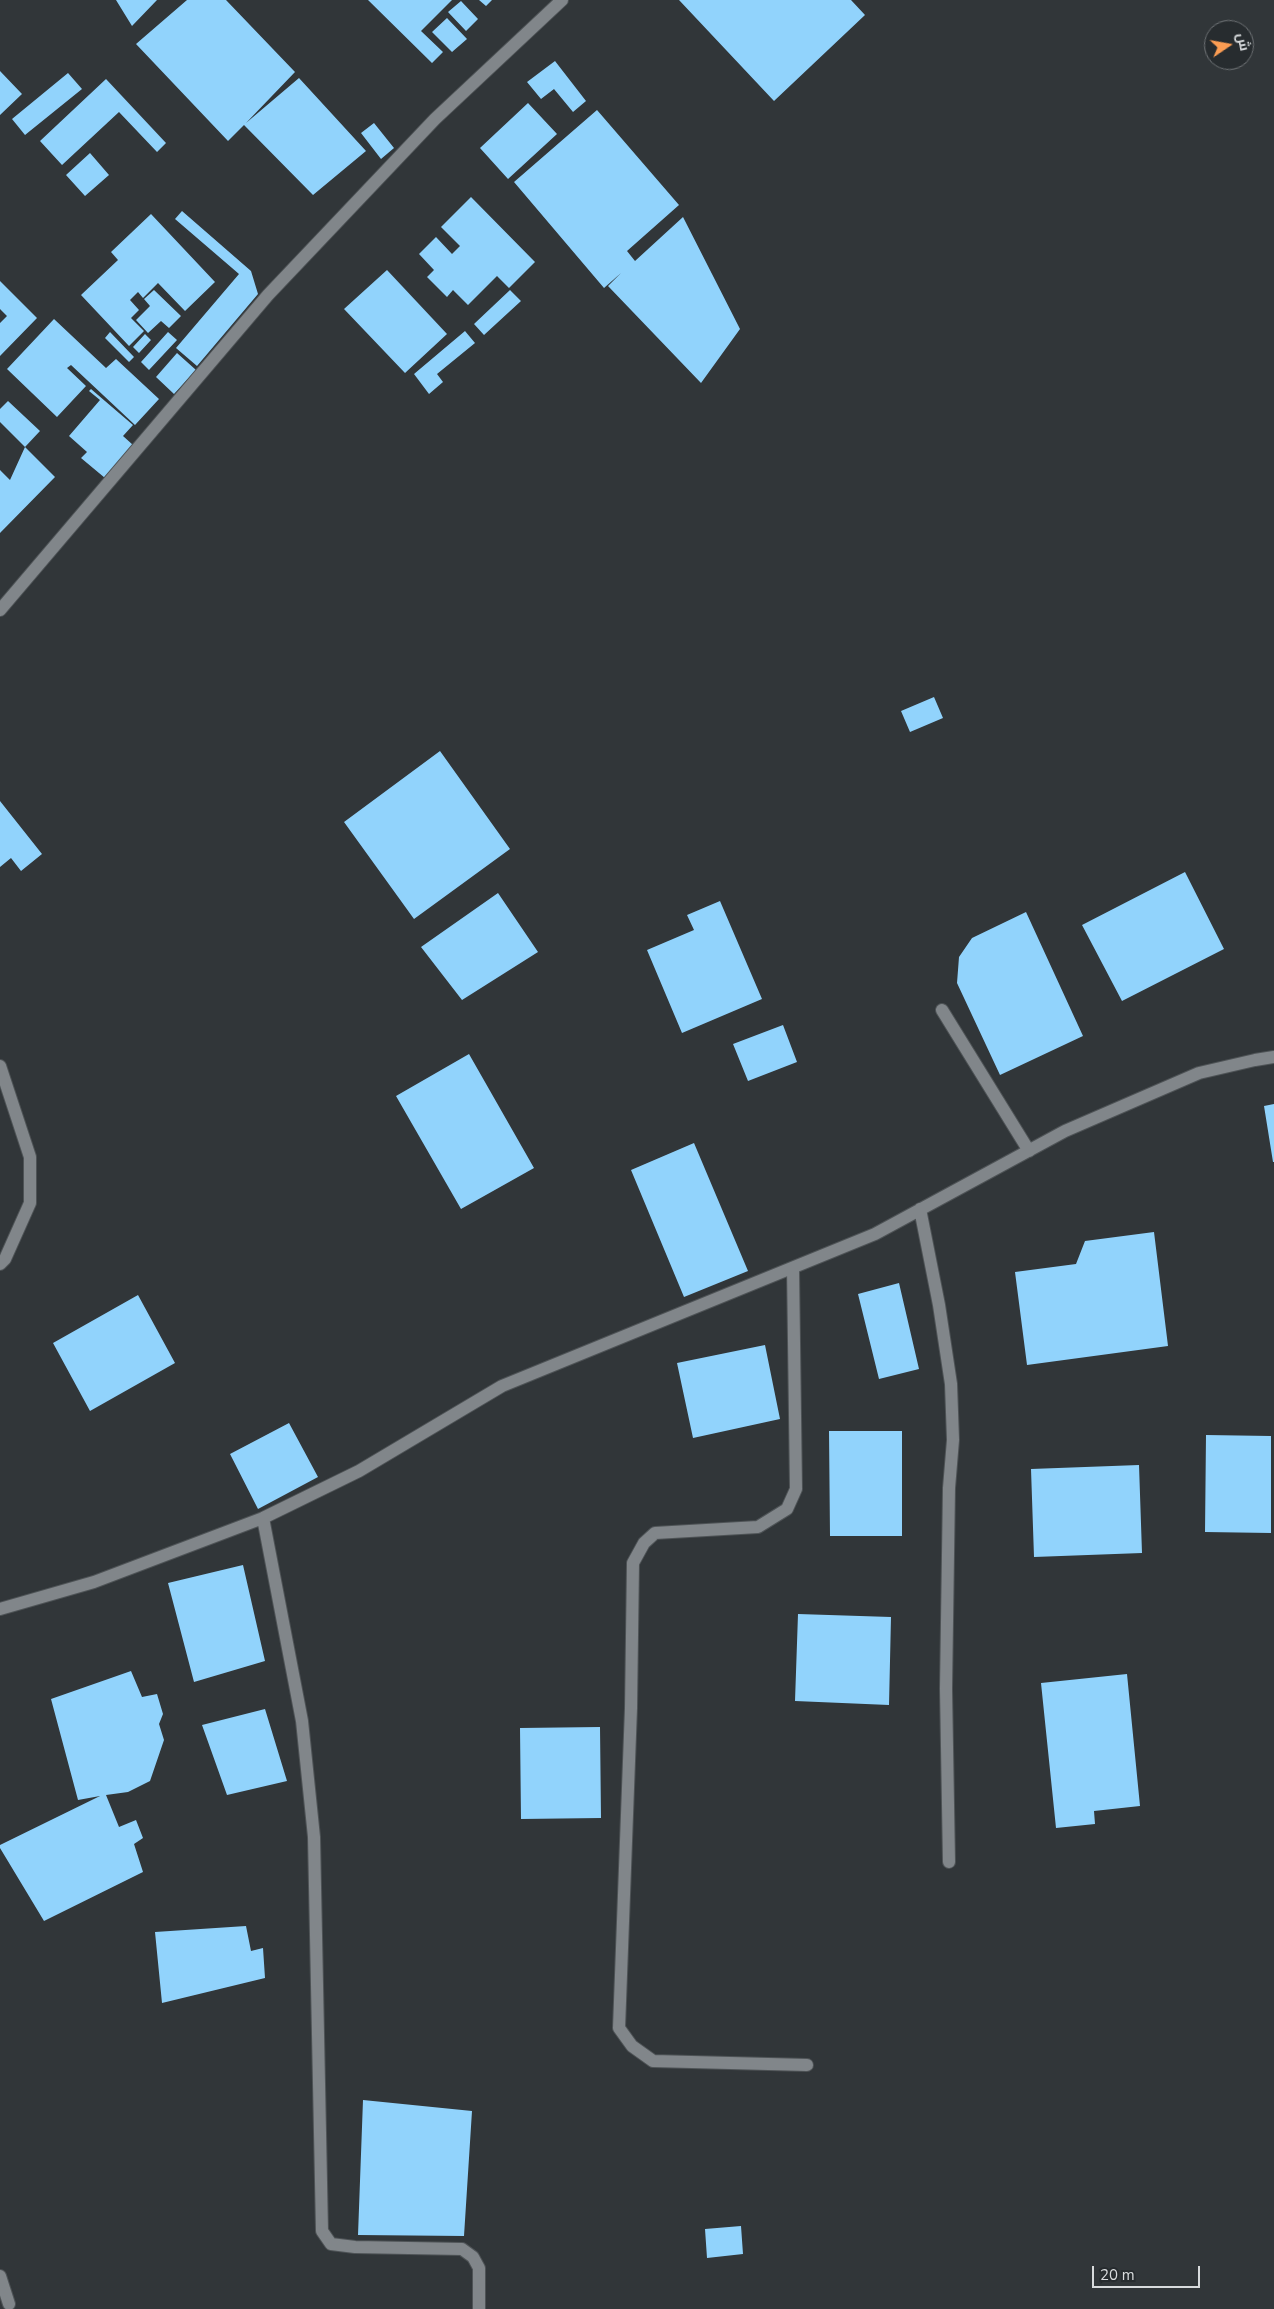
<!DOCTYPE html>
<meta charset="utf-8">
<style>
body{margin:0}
#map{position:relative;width:1274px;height:2309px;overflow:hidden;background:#313639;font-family:"Nunito Sans",Cairo,sans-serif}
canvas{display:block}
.north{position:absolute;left:1204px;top:20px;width:50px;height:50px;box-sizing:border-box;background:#272c2f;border:1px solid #6e7275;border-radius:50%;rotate:78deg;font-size:14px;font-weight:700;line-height:20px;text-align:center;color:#d8dbdd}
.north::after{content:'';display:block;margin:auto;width:18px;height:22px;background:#fc9d53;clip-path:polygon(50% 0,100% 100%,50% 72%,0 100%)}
.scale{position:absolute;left:1092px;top:2266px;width:108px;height:22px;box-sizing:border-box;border:2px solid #d8dbdd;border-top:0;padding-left:6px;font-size:15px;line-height:18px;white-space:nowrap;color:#d8dbdd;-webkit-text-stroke:4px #272c2f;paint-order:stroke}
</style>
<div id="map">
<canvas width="1274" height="2309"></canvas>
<div class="north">ش</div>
<div class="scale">20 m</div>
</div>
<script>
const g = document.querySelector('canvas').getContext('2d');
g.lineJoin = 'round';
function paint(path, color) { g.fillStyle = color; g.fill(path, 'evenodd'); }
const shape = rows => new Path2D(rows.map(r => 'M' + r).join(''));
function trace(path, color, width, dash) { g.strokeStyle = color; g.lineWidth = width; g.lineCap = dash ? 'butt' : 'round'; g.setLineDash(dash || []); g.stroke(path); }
paint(shape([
 [116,0,157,0,132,26],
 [187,0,226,0,295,72,246,123,299,78,366,151,313,195,244,125,228,141,136,44],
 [368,0,452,0,421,31,443,52,432,63],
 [479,0,492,0,486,6],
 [679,0,851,0,865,15,774,101],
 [461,1,478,19,466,31,448,12],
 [447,18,467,39,452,52,432,32],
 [555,61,586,101,573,112,554,89,541,99,527,82],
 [0,71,22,94,0,115],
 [68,73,82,89,25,135,12,119],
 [106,79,166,143,157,152,119,112,62,165,40,141],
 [528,103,557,134,508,179,480,148],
 [597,110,679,205,627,251,635,261,683,217,740,329,701,383,608,286,621,273,604,288,514,182],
 [374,123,394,148,381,159,361,133],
 [90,153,109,175,85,196,66,175],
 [471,197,535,262,509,288,497,276,468,305,453,290,447,297,427,277,434,270,419,254,436,237,452,254,460,246,441,227],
 [182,211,251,271,258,294,197,366,176,348,239,274,175,219],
 [151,214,215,282,185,311,158,283,143,298,138,292,130,300,139,310,131,318,144,331,129,346,81,295,118,260,111,252],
 [387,270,447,334,405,373,344,309],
 [0,281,37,318,0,356,0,323,7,316,0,309],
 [154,290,181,316,169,328,161,321,148,333,136,320,150,306,144,299],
 [510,290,521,301,484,335,474,324],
 [54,319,106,368,116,359,159,399,135,425,71,365,67,368,86,386,57,417,7,369],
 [465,331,475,343,437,374,443,382,429,394,414,374],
 [110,332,134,357,129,362,105,338],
 [168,332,177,340,149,370,141,362],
 [145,334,151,340,139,353,133,347],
 [177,353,196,370,174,394,156,377],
 [91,389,133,425,123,436,133,445,105,478,81,458,87,452,69,436,100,400,89,391],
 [8,401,40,431,25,447,0,422,0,409],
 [25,447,55,477,0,533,0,470,10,480],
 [934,697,943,718,910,732,901,711],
 [440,751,510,849,414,919,344,822],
 [0,801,42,854,21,871,11,858,0,867],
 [1185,872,1224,949,1122,1001,1082,925],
 [498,893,538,952,462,1000,421,947],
 [720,901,762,999,682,1033,647,950,694,930,687,915],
 [1026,912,1083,1036,1000,1075,957,983,959,957,972,938],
 [783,1025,797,1062,748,1081,733,1044],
 [469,1054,534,1168,461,1209,396,1096],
 [1274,1104,1274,1162,1273,1162,1264,1106],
 [694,1143,748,1271,684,1297,631,1170],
 [1154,1232,1168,1346,1027,1365,1015,1272,1076,1264,1085,1241],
 [899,1283,919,1369,879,1379,858,1294],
 [138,1295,175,1363,90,1411,53,1343],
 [765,1345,780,1419,693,1438,677,1363],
 [289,1423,318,1477,258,1509,230,1454],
 [829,1431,902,1431,902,1536,830,1536],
 [1206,1435,1271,1436,1271,1533,1205,1532],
 [1139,1465,1142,1553,1034,1557,1031,1469],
 [243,1565,265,1661,194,1682,168,1583],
 [798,1614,891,1617,889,1705,795,1701],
 [131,1671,142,1697,157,1694,163,1714,159,1724,164,1740,150,1781,128,1792,106,1795,119,1827,136,1820,143,1838,134,1844,143,1872,44,1921,0,1848,0,1845,100,1796,78,1800,51,1699],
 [1127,1674,1140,1806,1094,1811,1095,1824,1056,1828,1041,1683],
 [265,1709,287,1781,227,1795,202,1725],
 [600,1727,601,1818,521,1819,520,1728],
 [246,1926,251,1951,263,1948,265,1978,162,2003,155,1932],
 [363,2100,472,2111,464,2236,358,2235],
 [741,2226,743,2254,707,2258,705,2229]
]), '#91d3fc');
const minor = shape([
 [0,610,268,295,435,119,562,0],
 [942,1010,1029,1151],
 [0,1066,30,1157,30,1203,5,1259,0,1264],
 [920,1209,939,1305,951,1384,953,1440,949,1488,946,1689,949,1862],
 [793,1268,796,1489,787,1509,758,1527,655,1533,644,1543,633,1563,631,1708,619,2028,632,2046,653,2061,807,2065],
 [263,1518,302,1721,314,1837,322,2231,331,2244,355,2247,462,2249,473,2257,479,2268,479,2309],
 [0,1609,94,1582,263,1518,359,1471,502,1386,875,1234,1065,1131,1199,1073,1255,1060,1274,1057],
 [0,2276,9,2304]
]);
trace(minor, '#4e5356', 14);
trace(minor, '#81868a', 12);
</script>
